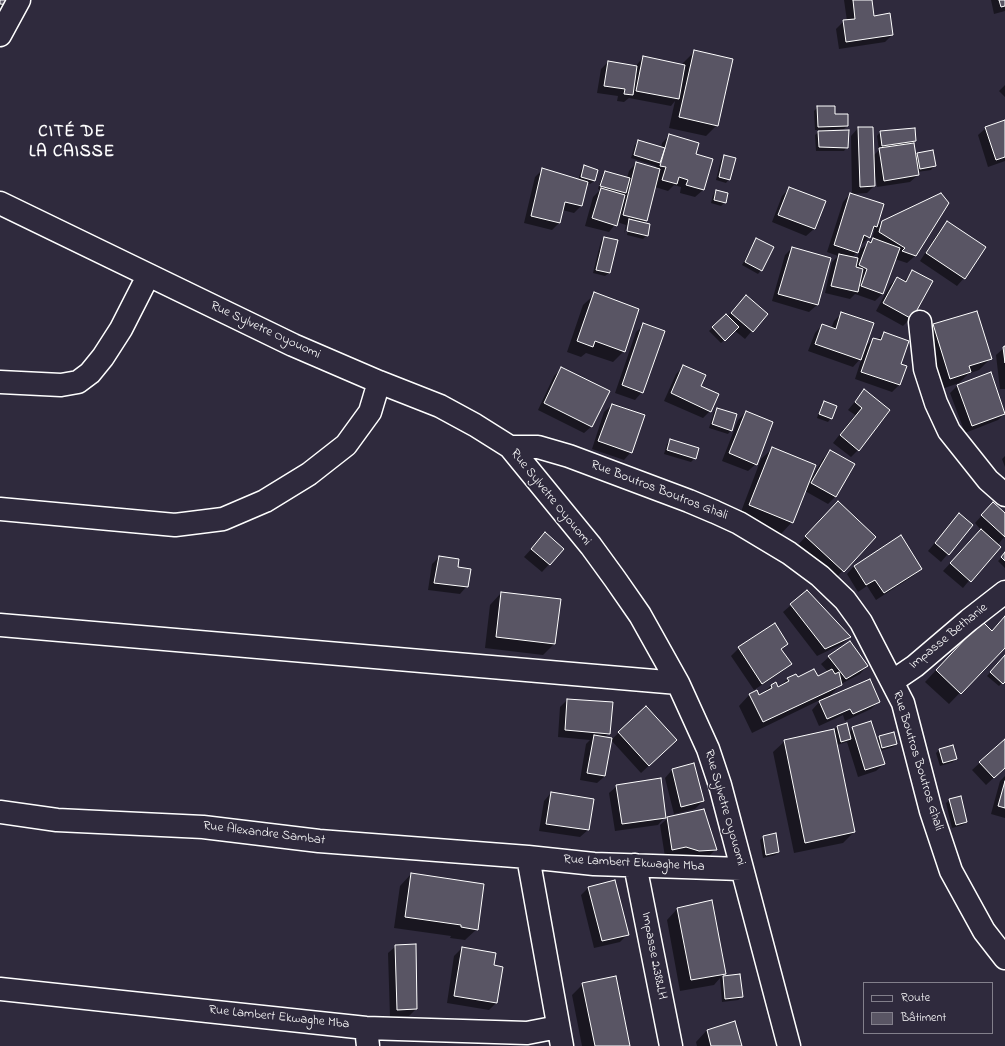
<!DOCTYPE html>
<meta charset="utf-8">
<style>
body{margin:0}
#map{position:relative;width:1005px;height:1046px;overflow:hidden;background:#2f2a3d;font-family:"Indie Flower",sans-serif}
canvas{display:block}
.legend{position:absolute;left:863px;top:982px;width:130px;height:52px;box-sizing:border-box;background:#2f2a3d;border:1px solid #827f8b;margin:0;padding:5px 7px;list-style:none;font-size:12px;color:#fff}
.legend li{display:flex;align-items:center;gap:8px;height:20px}
.legend b{width:20px;border:1px solid #827f8b}
</style>
<div id="map">
<canvas width="1005" height="1046"></canvas>
<ul class="legend">
<li><b style="height:5px;background:#2f2a3d"></b>Route</li>
<li><b style="height:11px;background:#595564"></b>Bâtiment</li>
</ul>
</div>
<script>
const g = document.querySelector('canvas').getContext('2d');
g.lineJoin = 'round';
function paint(path, color) { g.fillStyle = color; g.fill(path, 'evenodd'); }
const shape = rows => new Path2D(rows.map(r => 'M' + r).join(''));
function trace(path, color, width, dash) { g.strokeStyle = color; g.lineWidth = width; g.lineCap = dash ? 'butt' : 'round'; g.setLineDash(dash || []); g.stroke(path); }
function drawText(font, color, halo, rows, align = 'center') {
  g.font = font + ' "Indie Flower",sans-serif'; g.lineWidth = 3.5; g.setLineDash([]); g.textBaseline = 'middle'; g.strokeStyle = halo; g.fillStyle = color; for (const [text, x, y, turn = 0] of rows) {
    g.save(); g.translate(x, y); g.rotate((+turn || 0) * Math.PI / 180); g.textAlign = isNaN(turn) ? turn : align; if (halo) g.strokeText(text, 0, 0); g.fillText(text, 0, 0); g.restore();
  }
}
paint(shape([
 [0,0,9,0,0,13],
 [844,0,871,0,873,17,892,35,885,42,839,49,836,29,844,21,847,21],
 [991,0,1005,0,1005,11,994,14],
 [695,51,717,125,706,136,669,128,675,101,671,106,629,98,624,102,617,101,618,96,597,93,601,69,608,62,636,66,643,57,683,66,683,63],
 [1005,85,1005,97,999,91],
 [818,107,834,115,847,126,844,129,827,130,847,147,844,151,816,151,815,135,821,130,815,130,814,111],
 [1005,121,1005,161,988,167,978,135,986,128],
 [858,128,873,156,879,150,877,136,880,132,915,141,913,143,915,156,917,154,934,166,931,170,917,172,918,175,910,182,877,187,875,176,874,176,874,186,867,193,852,194,851,136],
 [670,135,695,155,703,190,695,197,680,193,681,187,674,185,668,191,655,187,646,221,643,223,647,235,643,239,627,235,629,225,627,225,624,234,626,225,617,222,609,232,585,226,593,197,600,190,598,189,602,176,605,172,627,178,629,171,636,163,655,168,656,166,631,158,635,145,639,141,661,148,662,143],
 [725,156,729,179,726,183,716,180,721,160],
 [584,167,594,181,590,184,587,183,581,206,574,213,562,210,559,223,552,230,524,223,535,177,542,170,578,181,581,170],
 [790,188,824,202,814,229,806,236,772,222,782,196],
 [717,191,725,202,721,206,711,203,713,195],
 [850,194,883,205,876,228,882,221,948,203,915,256,907,263,895,259,882,294,875,301,855,294,850,299,825,293,832,262,838,256,827,252,843,202],
 [875,228,872,240,860,250,857,259,852,258,857,252,860,244,862,244,869,237],
 [948,222,964,278,957,286,920,261,940,230],
 [604,238,609,273,605,276,593,273,601,241],
 [757,239,761,270,758,274,742,265],
 [792,248,830,259,817,305,809,312,772,301,785,255],
 [913,271,911,318,903,326,876,311,890,285,898,278,904,281],
 [595,294,624,351,613,362,586,353,581,357,567,352,583,305],
 [746,297,766,314,745,339,734,330,721,343,709,331,726,315,727,317],
 [841,314,864,348,873,339,877,340,884,334,900,365,899,385,892,392,855,379,862,357,853,367,808,351,815,333,822,325,831,329,834,321],
 [644,325,642,392,635,400,615,393,636,332],
 [934,325,990,359,979,370,968,374,959,383,939,390,923,336],
 [1005,347,1005,389,1000,389,996,355],
 [683,367,700,386,710,411,703,418,664,401,676,374],
 [562,368,592,426,584,433,538,410,554,376],
 [990,374,1005,413,998,420,965,433,950,393,957,386],
 [864,391,858,450,851,457,833,443,855,415,848,410],
 [825,402,831,418,828,422,817,418,821,406],
 [612,405,631,452,624,460,592,449,604,412],
 [717,409,731,430,728,434,709,428,714,412],
 [746,412,756,464,748,471,722,461,738,420],
 [670,440,695,458,691,462,664,454,667,444],
 [773,448,809,482,823,459,830,451,853,465,835,497,828,504,805,491,792,522,781,534,739,517,761,459],
 [1005,456,1005,467,1002,459],
 [986,511,1005,514,1005,536,963,588,943,571,981,530,975,523],
 [827,514,874,537,832,582,795,548],
 [959,514,972,525,941,562,928,551],
 [545,534,563,549,542,572,524,557],
 [900,537,921,569,913,576,876,600,867,586,858,592,847,574,854,566],
 [1005,554,1005,568,998,561],
 [439,557,456,568,467,586,460,594,428,590,432,564],
 [807,591,849,637,842,644,817,656,783,612],
 [501,593,554,644,543,655,485,648,490,605],
 [1005,617,1005,646,949,704,925,682,971,633,991,632],
 [787,644,781,650,790,664,783,671,754,690,731,656,739,648],
 [1005,656,1005,680,999,686,987,676],
 [829,657,867,666,860,674,841,684,827,699,878,702,871,709,845,721,843,715,819,726,812,710,822,699,752,733,739,706,750,694,759,696,771,686,777,688,779,687,788,679,817,677,828,672,821,664],
 [567,700,609,733,604,738,612,739,646,708,668,748,641,773,611,740,605,776,597,783,580,780,586,744,590,740,558,737,560,707],
 [837,727,848,733,853,728,876,740,880,737,896,744,893,747,880,751,884,764,876,771,858,777,847,742,837,745,854,832,843,843,794,853,773,752,785,741,834,730],
 [1005,740,1005,767,986,785,972,770],
 [952,746,956,758,953,762,940,766,936,753,939,750],
 [672,770,703,801,695,809,674,814,665,778],
 [1005,776,1005,818,991,814,1000,781],
 [617,786,665,817,658,825,615,831,609,793],
 [551,793,588,830,580,837,539,831,544,801],
 [950,800,966,822,963,825,952,828,946,803],
 [704,810,715,850,708,857,691,858,678,854,665,857,660,825,668,818],
 [764,837,778,852,775,855,763,858,760,840],
 [411,874,477,929,465,940,450,938,451,936,394,928,400,886],
 [588,888,628,934,620,942,594,948,581,895],
 [678,908,725,973,721,977,740,976,742,997,738,1000,722,1002,720,978,714,985,680,991,667,920],
 [396,946,416,1009,409,1016,390,1017,388,953],
 [462,948,493,966,496,1003,489,1010,447,1003,454,956],
 [583,984,629,1046,582,1046,572,995],
 [707,1030,741,1046,697,1046,696,1042]
]), '#0007');
const building = shape([
 [0,0,10,0,10,5,0,4,0,0],
 [853,0,872,0,874,16,890,13,893,35,846,42,843,20,855,19,853,0],
 [999,0,1005,0,1005,6,1001,7,999,0],
 [694,50,733,59,718,126,679,117,694,50],
 [643,56,685,65,679,99,636,91,643,56],
 [608,61,637,66,633,95,624,94,625,89,604,86,608,61],
 [817,106,835,106,835,114,848,114,848,126,818,127,817,106],
 [1005,120,1005,157,996,160,985,127,1005,120],
 [858,127,873,127,875,186,860,187,858,127],
 [915,128,916,141,882,146,880,131,915,128],
 [849,130,848,148,819,147,818,131,849,130],
 [669,134,699,143,696,154,713,159,704,190,686,185,688,180,679,177,677,184,662,180,666,167,660,166,669,134],
 [638,140,665,148,660,163,634,155,638,140],
 [914,143,919,175,884,181,879,148,914,143],
 [933,150,936,166,920,169,917,153,933,150],
 [724,155,736,158,730,180,719,177,724,155],
 [636,162,660,169,647,221,623,215,636,162],
 [584,165,598,170,595,181,581,177,584,165],
 [542,168,588,182,582,206,565,202,560,223,531,216,542,168],
 [605,171,630,178,626,193,600,186,605,171],
 [789,187,826,201,815,229,778,215,789,187],
 [601,188,625,195,617,226,592,218,601,188],
 [716,190,728,193,726,203,714,200,716,190],
 [850,193,884,204,877,227,874,226,870,238,864,235,858,253,834,245,850,193],
 [941,193,949,203,916,256,902,251,905,248,879,232,882,221,941,193],
 [629,219,650,224,648,236,627,231,629,219],
 [947,221,986,247,965,279,926,253,947,221],
 [604,237,618,240,610,273,596,270,604,237],
 [756,238,774,247,762,271,745,262,756,238],
 [873,238,900,248,883,294,861,286,867,269,859,265,868,241,871,243,873,238],
 [792,247,831,258,818,305,778,294,792,247],
 [839,254,858,258,856,267,863,269,858,292,831,286,839,254],
 [912,270,933,281,912,319,883,303,897,277,906,282,912,270],
 [594,292,639,309,625,352,595,341,593,347,577,341,594,292],
 [746,295,768,314,753,332,731,313,746,295],
 [977,311,992,359,969,366,971,372,950,379,933,324,977,311],
 [841,312,874,323,861,360,815,344,822,324,836,329,841,312],
 [726,314,739,327,725,341,712,327,726,314],
 [643,323,665,331,643,393,622,385,643,323],
 [884,332,909,341,901,364,907,366,900,385,861,372,873,338,881,340,884,332],
 [1005,346,1005,363,1003,347,1005,346],
 [683,365,706,375,701,386,719,394,711,412,671,393,683,365],
 [561,367,610,391,592,427,544,403,561,367],
 [991,372,1005,414,972,426,957,385,991,372],
 [864,389,890,410,859,451,840,435,862,408,855,402,864,389],
 [824,401,837,406,832,419,819,414,824,401],
 [612,404,645,415,632,453,598,441,612,404],
 [717,408,737,414,732,431,712,424,717,408],
 [746,411,773,422,757,465,729,453,746,411],
 [670,439,699,448,696,459,667,450,670,439],
 [772,447,816,465,793,523,749,505,772,447],
 [830,450,855,464,836,497,811,483,830,450],
 [838,501,876,537,844,572,805,536,838,501],
 [993,502,1005,513,1005,537,981,515,993,502],
 [959,513,973,525,949,555,935,543,959,513],
 [981,529,1001,547,971,582,950,563,981,529],
 [545,532,564,549,550,565,531,549,545,532],
 [901,535,922,569,884,593,875,580,866,585,854,566,901,535],
 [1005,552,1005,561,1001,557,1005,552],
 [439,556,459,559,458,567,471,569,468,587,434,583,439,556],
 [807,590,851,637,825,649,790,604,807,590],
 [501,592,561,599,555,644,496,637,501,592],
 [1005,616,1005,648,961,694,936,670,982,621,992,631,1005,616],
 [775,623,788,644,781,649,792,664,762,684,738,647,775,623],
 [850,641,868,666,846,679,828,656,850,641],
 [1005,655,1005,682,1003,684,990,672,1005,655],
 [814,669,818,676,832,669,835,674,839,672,842,685,763,722,749,694,757,690,759,695,772,688,771,685,776,682,778,687,789,681,787,678,796,674,798,677,814,669],
 [870,679,880,702,853,714,850,709,827,719,819,701,870,679],
 [567,699,613,702,610,734,565,730,567,699],
 [646,706,677,740,649,766,618,732,646,706],
 [871,721,885,764,865,770,852,727,871,721],
 [847,723,851,739,841,742,837,726,847,723],
 [834,729,855,832,805,843,784,740,834,729],
 [894,732,897,744,882,748,879,736,894,732],
 [594,735,612,738,605,776,587,773,594,735],
 [1005,739,1005,768,994,778,979,762,1005,739],
 [953,745,957,759,943,763,939,749,953,745],
 [694,763,704,801,681,807,672,769,694,763],
 [661,778,666,818,622,824,616,785,661,778],
 [1005,781,1005,808,998,806,1005,781],
 [551,792,594,799,589,830,546,824,551,792],
 [961,796,967,822,956,825,949,799,961,796],
 [704,809,717,850,699,851,686,847,672,850,667,817,704,809],
 [776,833,779,852,766,855,763,836,776,833],
 [411,873,484,884,478,930,461,927,461,925,405,917,411,873],
 [615,880,629,935,602,941,588,887,615,880],
 [712,900,726,974,691,980,677,908,712,900],
 [416,944,417,1009,397,1010,395,945,416,944],
 [462,947,496,953,494,965,503,967,497,1003,454,996,462,947],
 [740,974,743,997,725,999,723,976,740,974],
 [616,976,630,1046,595,1046,582,983,616,976],
 [735,1021,742,1046,711,1046,707,1030,735,1021]
]);
paint(building, '#595564');
trace(building, '#fff', 1);
const minor = shape([
 [0,35,19,0],
 [0,203,293,345,379,382,440,406,475,425,510,447,591,546,615,579,640,615,678,683,708,749,720,785,789,1046],
 [920,322,925,369,936,403,949,431,988,480,1005,495],
 [0,382,61,385,78,382,90,373,103,357,121,329,148,276],
 [510,447,538,447,569,456,689,501,715,512,739,523,789,553,820,576,845,600,861,622,903,703,931,811,951,871,984,931,1005,958],
 [0,509,175,525,223,519,265,501,309,474,346,445,370,412,379,382],
 [0,625,678,683],
 [893,681,915,666,969,620,1005,592],
 [0,812,57,820,203,827,319,841,528,857,594,864,741,869],
 [528,857,562,1046],
 [635,865,671,1046],
 [0,989,366,1028,527,1033,558,1027],
 [366,1028,368,1046]
]);
trace(minor, '#fff', 25);
trace(minor, '#2f2a3d', 22);
drawText('13px', '#fff', '#2f2a3d', [
 ["Rue Sylvetre Oyouomi",265,331,25],
 ["Rue Boutros Boutros Ghali",659,491,21],
 ["Rue Sylvetre Oyouomi",550,498,51],
 ["Impasse Bethanie",949,637,-39],
 ["Rue Boutros Boutros Ghali",917,761,73],
 ["Rue Sylvetre Oyouomi",724,808,74],
 ["Rue Alexandre Sambat",264,834,7],
 ["Rue Lambert Ekwaghe Mba",634,864,3],
 ["Impasse 2.388.LH",653,956,79],
 ["Rue Lambert Ekwaghe Mba",279,1018,6]
]);
g.letterSpacing = '1px';
drawText('bold 17px', '#fff', '#2f2a3d', [
 ["CITÉ DE",72,133],
 ["LA CAISSE",72,153]
]);
g.letterSpacing = '0px';
</script>
